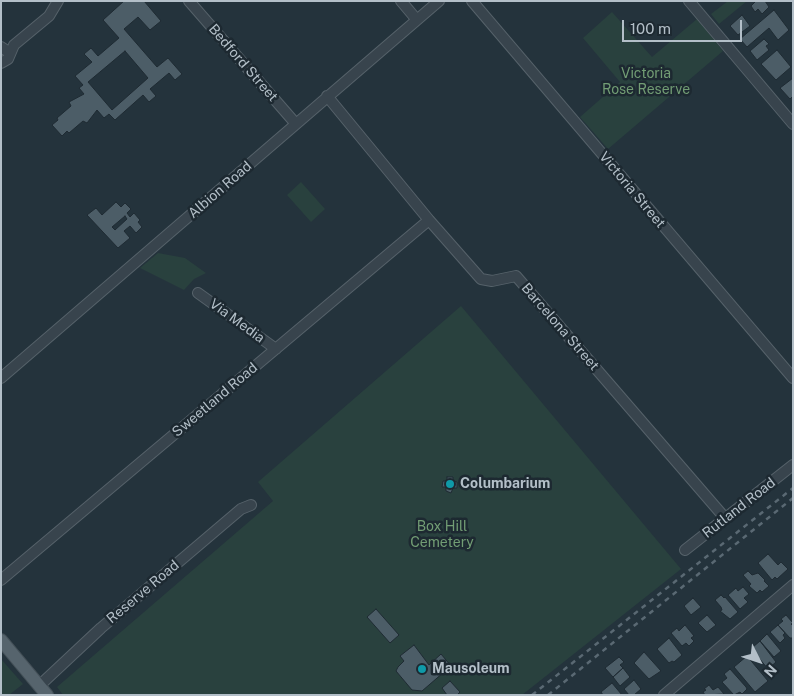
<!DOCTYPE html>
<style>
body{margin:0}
#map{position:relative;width:794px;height:696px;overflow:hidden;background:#24333c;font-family:"Public Sans",sans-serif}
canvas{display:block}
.frame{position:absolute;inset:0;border:2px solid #b3bfc8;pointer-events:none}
.north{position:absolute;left:734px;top:636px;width:50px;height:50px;-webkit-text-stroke:4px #1d2931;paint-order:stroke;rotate:131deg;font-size:14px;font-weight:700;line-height:20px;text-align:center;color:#b3bfc8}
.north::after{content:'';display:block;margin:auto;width:18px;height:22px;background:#b3bfc8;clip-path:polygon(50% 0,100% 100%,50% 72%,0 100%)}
.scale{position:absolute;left:622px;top:20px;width:120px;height:22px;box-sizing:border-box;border:2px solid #b3bfc8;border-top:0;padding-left:6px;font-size:15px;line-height:18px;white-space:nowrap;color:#b3bfc8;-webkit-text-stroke:4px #1d2931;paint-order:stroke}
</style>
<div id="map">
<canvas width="794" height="696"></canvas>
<div class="frame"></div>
<div class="north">N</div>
<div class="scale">100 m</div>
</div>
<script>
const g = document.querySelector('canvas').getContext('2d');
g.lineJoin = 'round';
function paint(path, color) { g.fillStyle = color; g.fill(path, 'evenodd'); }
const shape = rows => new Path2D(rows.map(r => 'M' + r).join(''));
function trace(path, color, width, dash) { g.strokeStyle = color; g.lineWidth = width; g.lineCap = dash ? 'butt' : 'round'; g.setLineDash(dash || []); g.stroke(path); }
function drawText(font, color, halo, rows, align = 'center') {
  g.font = font + ' "Public Sans",sans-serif'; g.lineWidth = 5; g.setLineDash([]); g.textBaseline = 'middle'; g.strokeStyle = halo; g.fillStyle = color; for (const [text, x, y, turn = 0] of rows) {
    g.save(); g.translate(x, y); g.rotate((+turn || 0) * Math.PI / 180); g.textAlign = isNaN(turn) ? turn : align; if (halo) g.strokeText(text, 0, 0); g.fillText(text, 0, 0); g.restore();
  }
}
paint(shape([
 [728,1,747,1,719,24,711,14],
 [612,12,652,57,697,19,723,51,608,149,580,117,620,82,583,38],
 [301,182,325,209,311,222,287,195],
 [158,253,185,258,206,273,194,279,184,290,140,268],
 [461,306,681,569,522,695,63,695,57,687,273,501,258,482],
 [1,659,23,684,9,695,1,695]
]), '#29413e');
const building = shape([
 [124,1,144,1,161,21,150,30,138,17,124,29,157,67,168,58,182,74,175,80,169,73,150,89,156,96,149,102,143,95,115,120,109,114,104,118,97,110,87,123,83,121,69,133,67,131,62,136,52,125,58,120,57,118,71,106,69,102,84,94,79,88,83,85,75,76,92,62,84,54,91,48,98,56,119,38,103,20,124,1],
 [125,51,148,78,112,110,88,82,125,51],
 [756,1,765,1,769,7,762,14,758,9,755,12,751,6,756,1],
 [774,10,789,30,778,40,769,28,747,47,740,39,774,10],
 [742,15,750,26,738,35,730,26,742,15],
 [764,39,769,44,766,46,769,50,757,60,750,51,764,39],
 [777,50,791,67,776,80,761,64,777,50],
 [793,78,793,96,790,99,780,88,793,78],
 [116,202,121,207,125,203,131,209,127,213,130,217,134,213,140,220,138,222,142,227,136,233,130,226,124,231,130,238,118,248,87,215,96,208,102,215,116,202],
 [125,216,127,219,115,230,112,227,125,216],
 [447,477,453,477,453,481,457,482,457,488,453,488,451,493,446,491,446,487,442,487,443,481,447,481,447,477],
 [768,554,778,565,781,562,788,569,777,579,775,577,772,580,758,563,768,554],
 [748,571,752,575,758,573,765,580,764,581,769,586,762,592,760,590,757,593,749,586,751,584,743,575,748,571],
 [743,587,749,594,744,598,748,602,740,609,728,595,736,588,738,591,743,587],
 [721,595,724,598,725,597,738,612,730,619,720,611,722,610,721,607,715,600,721,595],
 [693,598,701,607,691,615,684,606,693,598],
 [376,609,399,635,390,643,367,617,376,609],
 [707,615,716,625,707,632,698,623,707,615],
 [786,615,793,623,791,624,793,626,793,638,790,638,778,625,783,621,781,619,786,615],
 [685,625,694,636,691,638,694,641,689,646,686,643,682,646,671,633,677,628,679,631,685,625],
 [778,625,785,633,783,635,785,638,780,643,770,632,778,625],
 [767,634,781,651,774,657,760,641,767,634],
 [669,638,682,655,674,662,672,661,669,663,657,649,669,638],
 [760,641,776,662,768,669,754,652,755,650,753,647,760,641],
 [414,645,429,665,441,654,451,666,422,691,412,690,396,671,398,667,404,661,400,656,414,645],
 [644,652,661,671,649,679,634,663,644,652],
 [747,656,768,681,755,692,734,667,747,656],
 [619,657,624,662,620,665,623,668,613,677,605,668,619,657],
 [623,668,630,677,620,686,613,677,623,668],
 [730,669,746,687,747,689,742,694,740,692,734,695,722,682,727,678,724,674,730,669],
 [634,680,641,689,634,695,629,695,624,689,634,680],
 [450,681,460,692,457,695,447,695,442,688,450,681],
 [612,683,622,695,603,695,601,692,612,683],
 [709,685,713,690,718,687,724,694,705,695,703,692,706,690,704,689,709,685]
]);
paint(building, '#4c5d67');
trace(building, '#1f2b33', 1);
const minor = shape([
 [189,1,296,124],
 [401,1,417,20],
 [472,1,793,378],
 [689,1,793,124],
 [1,47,10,53],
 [1,63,8,59,14,45,49,16,58,1],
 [327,96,429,220,481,279,492,281,516,276,725,518],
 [198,293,276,349],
 [1,378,439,1],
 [685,550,793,465],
 [1,580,429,220],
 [39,686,101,628,241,509,251,505],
 [664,695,793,585]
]);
const major = shape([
 [1,640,47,695]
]);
trace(minor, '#56626a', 12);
trace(major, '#445058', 14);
trace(minor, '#38444d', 10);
trace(major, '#56646d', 12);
trace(shape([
 [532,695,793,488],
 [548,695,793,498]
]), '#5a6973', 2.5, [5, 5]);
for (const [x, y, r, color] of [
 [450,484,5,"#0f9aa8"],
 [422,669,5,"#0f9aa8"]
]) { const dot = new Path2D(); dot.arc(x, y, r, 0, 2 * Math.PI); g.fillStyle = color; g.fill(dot); trace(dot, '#1d2931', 2); }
drawText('14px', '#b3bfc8', '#1d2931', [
 ["Bedford Street",243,63,49],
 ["Albion Road",220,190,-41],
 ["Victoria Street",632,190,50],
 ["Via Media",237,321,36],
 ["Barcelona Street",560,327,49],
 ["Sweetland Road",215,400,-40],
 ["Rutland Road",739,508,-38],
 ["Reserve Road",143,592,-40]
]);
drawText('14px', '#729d74', '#1d2931', [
 ["Victoria",646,74],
 ["Rose Reserve",646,90],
 ["Box Hill",442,527],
 ["Cemetery",442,543]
]);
drawText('bold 14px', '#b3bfc8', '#1d2931', [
 ["Columbarium",460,484],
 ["Mausoleum",432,669]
], 'left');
</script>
